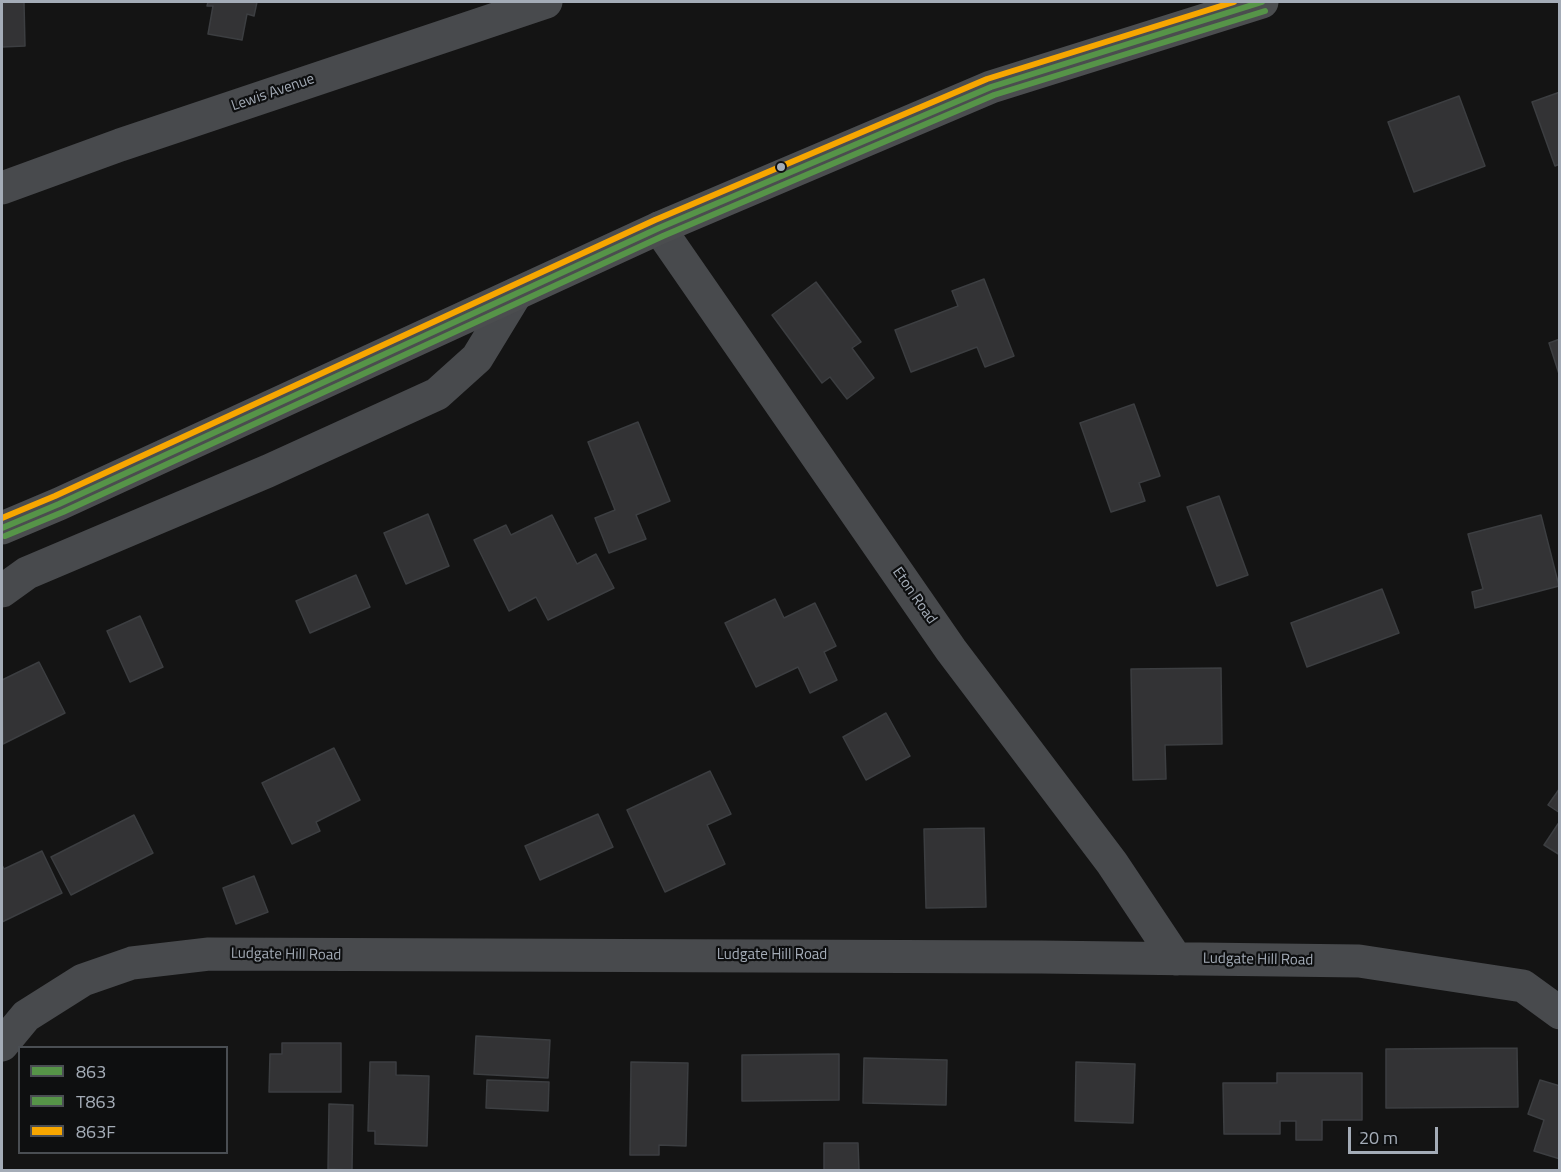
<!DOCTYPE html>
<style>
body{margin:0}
#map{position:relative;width:1561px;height:1172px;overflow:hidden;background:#141414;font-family:"Titillium Web",sans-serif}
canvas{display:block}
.frame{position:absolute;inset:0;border:3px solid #a4acb7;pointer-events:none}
.legend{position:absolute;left:18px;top:1046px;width:210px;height:108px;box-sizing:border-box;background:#0e0f10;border:2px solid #4a4e53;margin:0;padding:8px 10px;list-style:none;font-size:18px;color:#a4acb7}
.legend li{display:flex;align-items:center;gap:12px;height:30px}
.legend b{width:30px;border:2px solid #4a4e53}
.scale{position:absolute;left:1348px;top:1127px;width:90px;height:27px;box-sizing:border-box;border:3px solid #a4acb7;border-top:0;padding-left:8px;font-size:18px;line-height:21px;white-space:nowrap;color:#a4acb7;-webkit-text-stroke:4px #0e0f10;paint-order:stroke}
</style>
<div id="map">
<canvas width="1561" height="1172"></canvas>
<div class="frame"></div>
<ul class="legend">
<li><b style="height:8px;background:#569448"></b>863</li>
<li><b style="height:8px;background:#569448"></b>T863</li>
<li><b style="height:8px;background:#f7a600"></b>863F</li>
</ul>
<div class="scale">20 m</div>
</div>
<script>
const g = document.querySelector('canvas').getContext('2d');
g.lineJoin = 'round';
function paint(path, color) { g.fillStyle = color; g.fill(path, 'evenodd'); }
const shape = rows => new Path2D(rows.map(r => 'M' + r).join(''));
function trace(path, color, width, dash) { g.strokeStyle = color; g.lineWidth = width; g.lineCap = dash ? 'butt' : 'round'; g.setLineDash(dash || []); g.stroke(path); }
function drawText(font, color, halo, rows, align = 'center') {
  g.font = font + ' "Titillium Web",sans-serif'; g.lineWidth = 4.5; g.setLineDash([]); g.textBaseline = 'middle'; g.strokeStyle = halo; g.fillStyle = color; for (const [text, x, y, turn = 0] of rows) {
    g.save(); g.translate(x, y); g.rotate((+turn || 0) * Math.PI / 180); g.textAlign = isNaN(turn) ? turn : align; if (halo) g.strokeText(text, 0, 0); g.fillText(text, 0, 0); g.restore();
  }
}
const building = shape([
 [2,2,24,2,25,46,2,47,2,2],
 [208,2,257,2,254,16,247,14,242,40,208,34,213,6,207,6,208,2],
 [1560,92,1560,164,1555,166,1532,102,1560,92],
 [1459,96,1485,166,1414,192,1388,122,1459,96],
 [984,279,1014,356,985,367,977,347,911,372,895,330,958,306,952,291,984,279],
 [816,282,861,342,852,348,874,378,847,399,830,377,822,383,772,315,816,282],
 [1560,339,1560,377,1549,343,1560,339],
 [1134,404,1160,476,1139,483,1145,501,1111,512,1080,423,1134,404],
 [638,422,670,501,636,515,646,539,609,553,595,518,615,510,588,442,638,422],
 [1219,496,1248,575,1217,586,1187,507,1219,496],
 [428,514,449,566,406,584,384,533,428,514],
 [552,515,577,564,596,554,614,588,548,620,536,597,509,611,474,540,506,525,511,535,552,515],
 [1541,515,1559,586,1475,608,1472,592,1483,589,1468,534,1541,515],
 [356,575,370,607,310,633,296,601,356,575],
 [1382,589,1399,633,1307,667,1291,623,1382,589],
 [775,599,784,618,815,603,836,646,824,652,837,680,810,693,798,667,756,687,725,623,775,599],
 [140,616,163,667,130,682,107,631,140,616],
 [39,662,65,713,3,744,2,680,39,662],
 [1221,668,1222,744,1165,745,1166,779,1133,780,1131,669,1221,668],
 [886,713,910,756,866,780,843,737,886,713],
 [334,748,360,800,316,822,320,831,292,844,262,783,334,748],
 [710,771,731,814,707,825,725,864,665,892,627,810,710,771],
 [1560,788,1560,813,1548,805,1560,788],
 [598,814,613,847,540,880,525,846,598,814],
 [134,815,153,853,71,895,51,857,134,815],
 [1560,821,1560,855,1544,845,1560,821],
 [984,828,986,907,926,908,924,829,984,828],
 [42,851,62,893,2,922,2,865,4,869,42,851],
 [254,876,268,912,236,924,223,888,254,876],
 [476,1036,550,1040,548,1078,474,1074,476,1036],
 [282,1043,341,1043,341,1092,269,1092,270,1054,282,1054,282,1043],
 [1517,1048,1518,1107,1386,1108,1386,1049,1517,1048],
 [839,1054,839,1100,742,1101,742,1055,839,1054],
 [864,1058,947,1060,946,1105,863,1103,864,1058],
 [370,1062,396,1062,396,1075,429,1076,427,1146,375,1144,375,1131,368,1131,370,1062],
 [631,1062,688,1063,686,1146,659,1145,659,1155,630,1155,631,1062],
 [1076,1062,1135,1064,1133,1123,1075,1121,1076,1062],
 [1277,1073,1362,1073,1362,1120,1322,1120,1322,1140,1296,1140,1296,1121,1280,1121,1280,1134,1224,1134,1223,1083,1277,1083,1277,1073],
 [487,1080,549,1082,548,1111,486,1108,487,1080],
 [1540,1080,1560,1086,1560,1159,1534,1151,1544,1120,1528,1114,1540,1080],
 [329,1104,353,1105,352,1170,328,1169,329,1104],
 [824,1143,858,1143,859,1170,824,1170,824,1143]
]);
paint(building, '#333335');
trace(building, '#3c3e41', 1.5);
trace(shape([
 [2,188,120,145,546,2],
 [659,228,951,650,1112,863,1176,959],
 [2,591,27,573,268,471,437,394,477,358,516,294],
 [2,1045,26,1016,83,980,132,963,209,954,1041,957,1359,961,1523,986,1560,1013]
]), '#484a4d', 33);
trace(shape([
 [2,528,59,504,659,228,991,87,1262,2]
]), '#4b4d4f', 33);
trace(shape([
 [2,528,59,504,659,228,991,87,1262,2]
]), '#569448', 6);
trace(shape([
 [5,536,63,512,663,236,994,95,1265,11]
]), '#569448', 6);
trace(shape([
 [2,518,55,496,655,220,987,79,1234,2]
]), '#f7a600', 6);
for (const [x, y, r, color] of [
 [781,167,5,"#a4acb7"]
]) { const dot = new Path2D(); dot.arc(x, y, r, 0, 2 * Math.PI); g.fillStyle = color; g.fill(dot); trace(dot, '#0e0f10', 2); }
drawText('15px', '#a4acb7', '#0e0f10', [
 ["Lewis Avenue",273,93,-19],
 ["Eton Road",914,596,55],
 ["Ludgate Hill Road",286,955,1],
 ["Ludgate Hill Road",772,955],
 ["Ludgate Hill Road",1258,960,1]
]);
</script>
